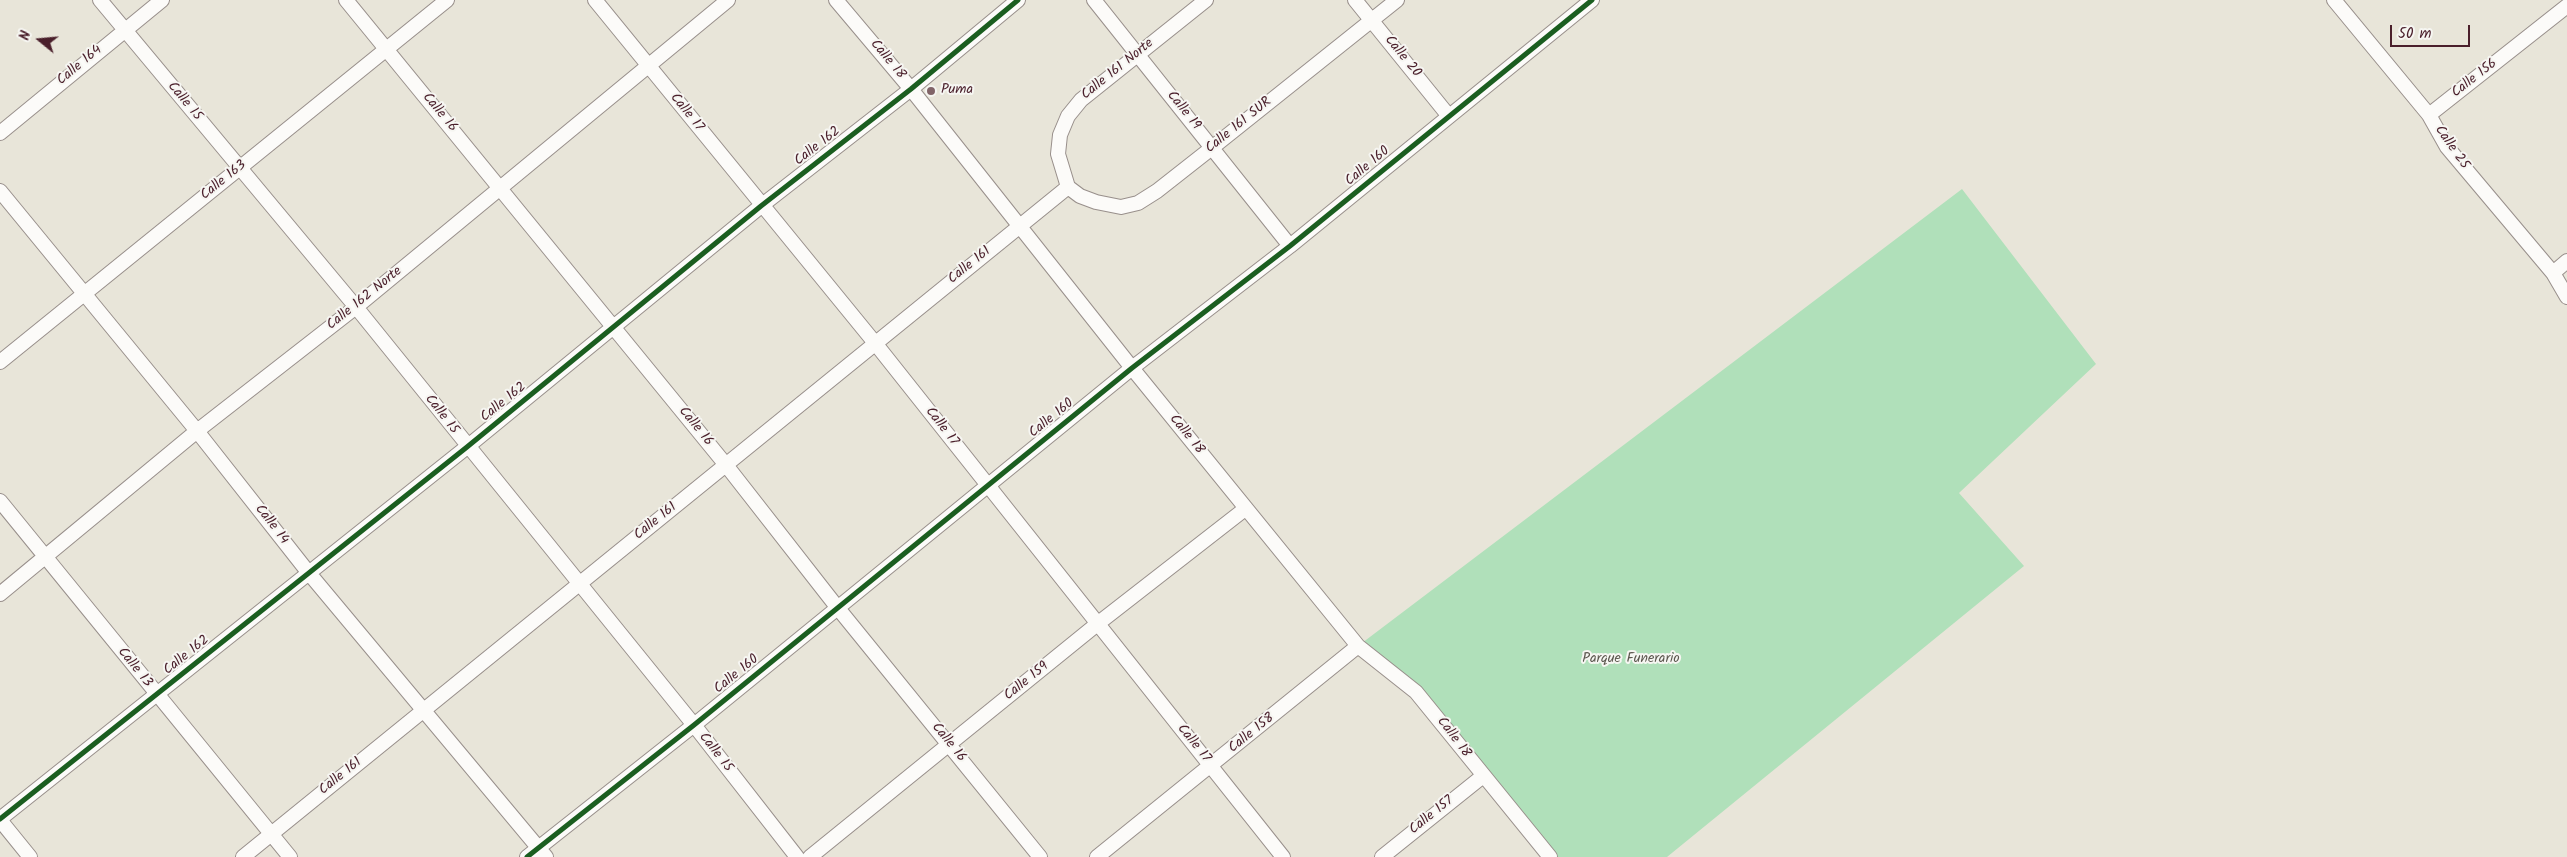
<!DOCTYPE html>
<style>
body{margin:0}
#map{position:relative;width:2567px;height:857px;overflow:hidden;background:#e8e5d9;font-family:Kalam,sans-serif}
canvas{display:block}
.north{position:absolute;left:15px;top:15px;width:50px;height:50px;-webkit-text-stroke:4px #f6f6f2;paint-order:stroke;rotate:287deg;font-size:14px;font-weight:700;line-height:20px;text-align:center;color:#4a1f2b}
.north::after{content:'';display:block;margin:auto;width:18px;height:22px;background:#4a1f2b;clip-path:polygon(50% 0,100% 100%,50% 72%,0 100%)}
.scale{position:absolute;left:2390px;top:25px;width:80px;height:22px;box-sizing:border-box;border:2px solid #4a1f2b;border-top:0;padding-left:6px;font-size:15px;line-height:18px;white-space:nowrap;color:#4a1f2b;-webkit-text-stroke:4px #f6f6f2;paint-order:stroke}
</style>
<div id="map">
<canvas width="2567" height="857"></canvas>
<div class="north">N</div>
<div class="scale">50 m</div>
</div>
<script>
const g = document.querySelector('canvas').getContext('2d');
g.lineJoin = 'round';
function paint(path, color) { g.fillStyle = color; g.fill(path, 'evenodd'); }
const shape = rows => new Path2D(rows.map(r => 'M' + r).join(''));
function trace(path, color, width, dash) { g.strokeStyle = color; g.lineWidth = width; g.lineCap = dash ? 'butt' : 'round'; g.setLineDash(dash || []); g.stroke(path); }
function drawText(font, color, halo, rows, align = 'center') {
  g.font = font + ' Kalam,sans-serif'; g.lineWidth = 4; g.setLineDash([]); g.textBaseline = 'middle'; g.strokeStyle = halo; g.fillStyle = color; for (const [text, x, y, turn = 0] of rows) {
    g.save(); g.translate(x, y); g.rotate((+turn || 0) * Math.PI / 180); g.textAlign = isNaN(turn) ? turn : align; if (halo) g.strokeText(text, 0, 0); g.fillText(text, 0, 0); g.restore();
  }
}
paint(shape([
 [1962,189,2096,364,1959,493,2024,566,1667,857,1553,857,1425,692,1358,646]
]), '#b0e0ba');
const minor = shape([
 [100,0,356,307,694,725,797,857],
 [346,0,726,465,837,607,1040,857],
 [595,0,875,343,1283,857],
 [836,0,911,89,1132,368,1358,646,1416,692,1550,857],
 [1094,0,1290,246],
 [1355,0,1448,115],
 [2334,0,2429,115,2447,147,2553,273,2567,297],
 [2429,115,2567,6],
 [0,133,162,0],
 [1068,187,1080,196,1096,202,1121,207,1138,203,1157,191,1213,147,1397,0],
 [1068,187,1058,154,1060,135,1068,116,1081,100,1206,0],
 [0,191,197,431,308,572,546,857],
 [2553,273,2567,261],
 [0,362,447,0],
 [0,501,290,857],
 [0,594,197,431,356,307,728,0],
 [0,819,467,447,761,206,911,89,1018,0],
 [0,820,30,857],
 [243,857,1068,187],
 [527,857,694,725,1132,368,1290,246,1592,0],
 [810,857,1096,625,1245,509],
 [1097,857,1358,646],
 [1382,857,1483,776]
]);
trace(minor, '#988f8b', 16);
trace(minor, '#fcfbf9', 14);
trace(shape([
 [0,819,467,447,761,206,911,89,1018,0],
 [527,857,694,725,1132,368,1290,246,1592,0]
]), '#1b5e20', 5);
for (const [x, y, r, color] of [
 [931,91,5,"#816468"]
]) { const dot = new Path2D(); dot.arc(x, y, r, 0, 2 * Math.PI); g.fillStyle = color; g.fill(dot); trace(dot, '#f6f6f2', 2); }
drawText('14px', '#4a1f2b', '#f6f6f2', [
 ["Calle 20",1402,57,51],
 ["Calle 18",887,60,50],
 ["Calle 164",80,66,-40],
 ["Calle 161 Norte",1118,70,-39],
 ["Calle 156",2475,79,-38],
 ["Calle 15",184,102,50],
 ["Calle 19",1183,111,51],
 ["Calle 16",439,113,50],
 ["Calle 17",686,113,51],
 ["Calle 161 SUR",1239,126,-39],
 ["Calle 162",818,147,-38],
 ["Calle 25",2451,148,55],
 ["Calle 160",1368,167,-40],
 ["Calle 163",224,181,-39],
 ["Calle 161",970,266,-39],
 ["Calle 162 Norte",365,299,-39],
 ["Calle 162",504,403,-39],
 ["Calle 15",441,415,52],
 ["Calle 160",1052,419,-39],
 ["Calle 16",695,427,51],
 ["Calle 17",941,427,52],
 ["Calle 18",1186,435,51],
 ["Calle 161",656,522,-39],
 ["Calle 14",271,525,52],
 ["Calle 162",187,656,-39],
 ["Calle 13",134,668,51],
 ["Calle 160",737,675,-39],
 ["Calle 159",1027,682,-39],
 ["Calle 158",1252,734,-39],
 ["Calle 18",1453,738,53],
 ["Calle 16",948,743,51],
 ["Calle 17",1193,744,51],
 ["Calle 15",715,753,52],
 ["Calle 161",341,777,-39],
 ["Calle 157",1432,816,-39]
]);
drawText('14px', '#4a1f2b', '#f6f6f2', [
 ["Puma",941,91]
], 'left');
drawText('14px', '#5b574e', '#f6f6f2', [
 ["Parque Funerario",1631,660]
]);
</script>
